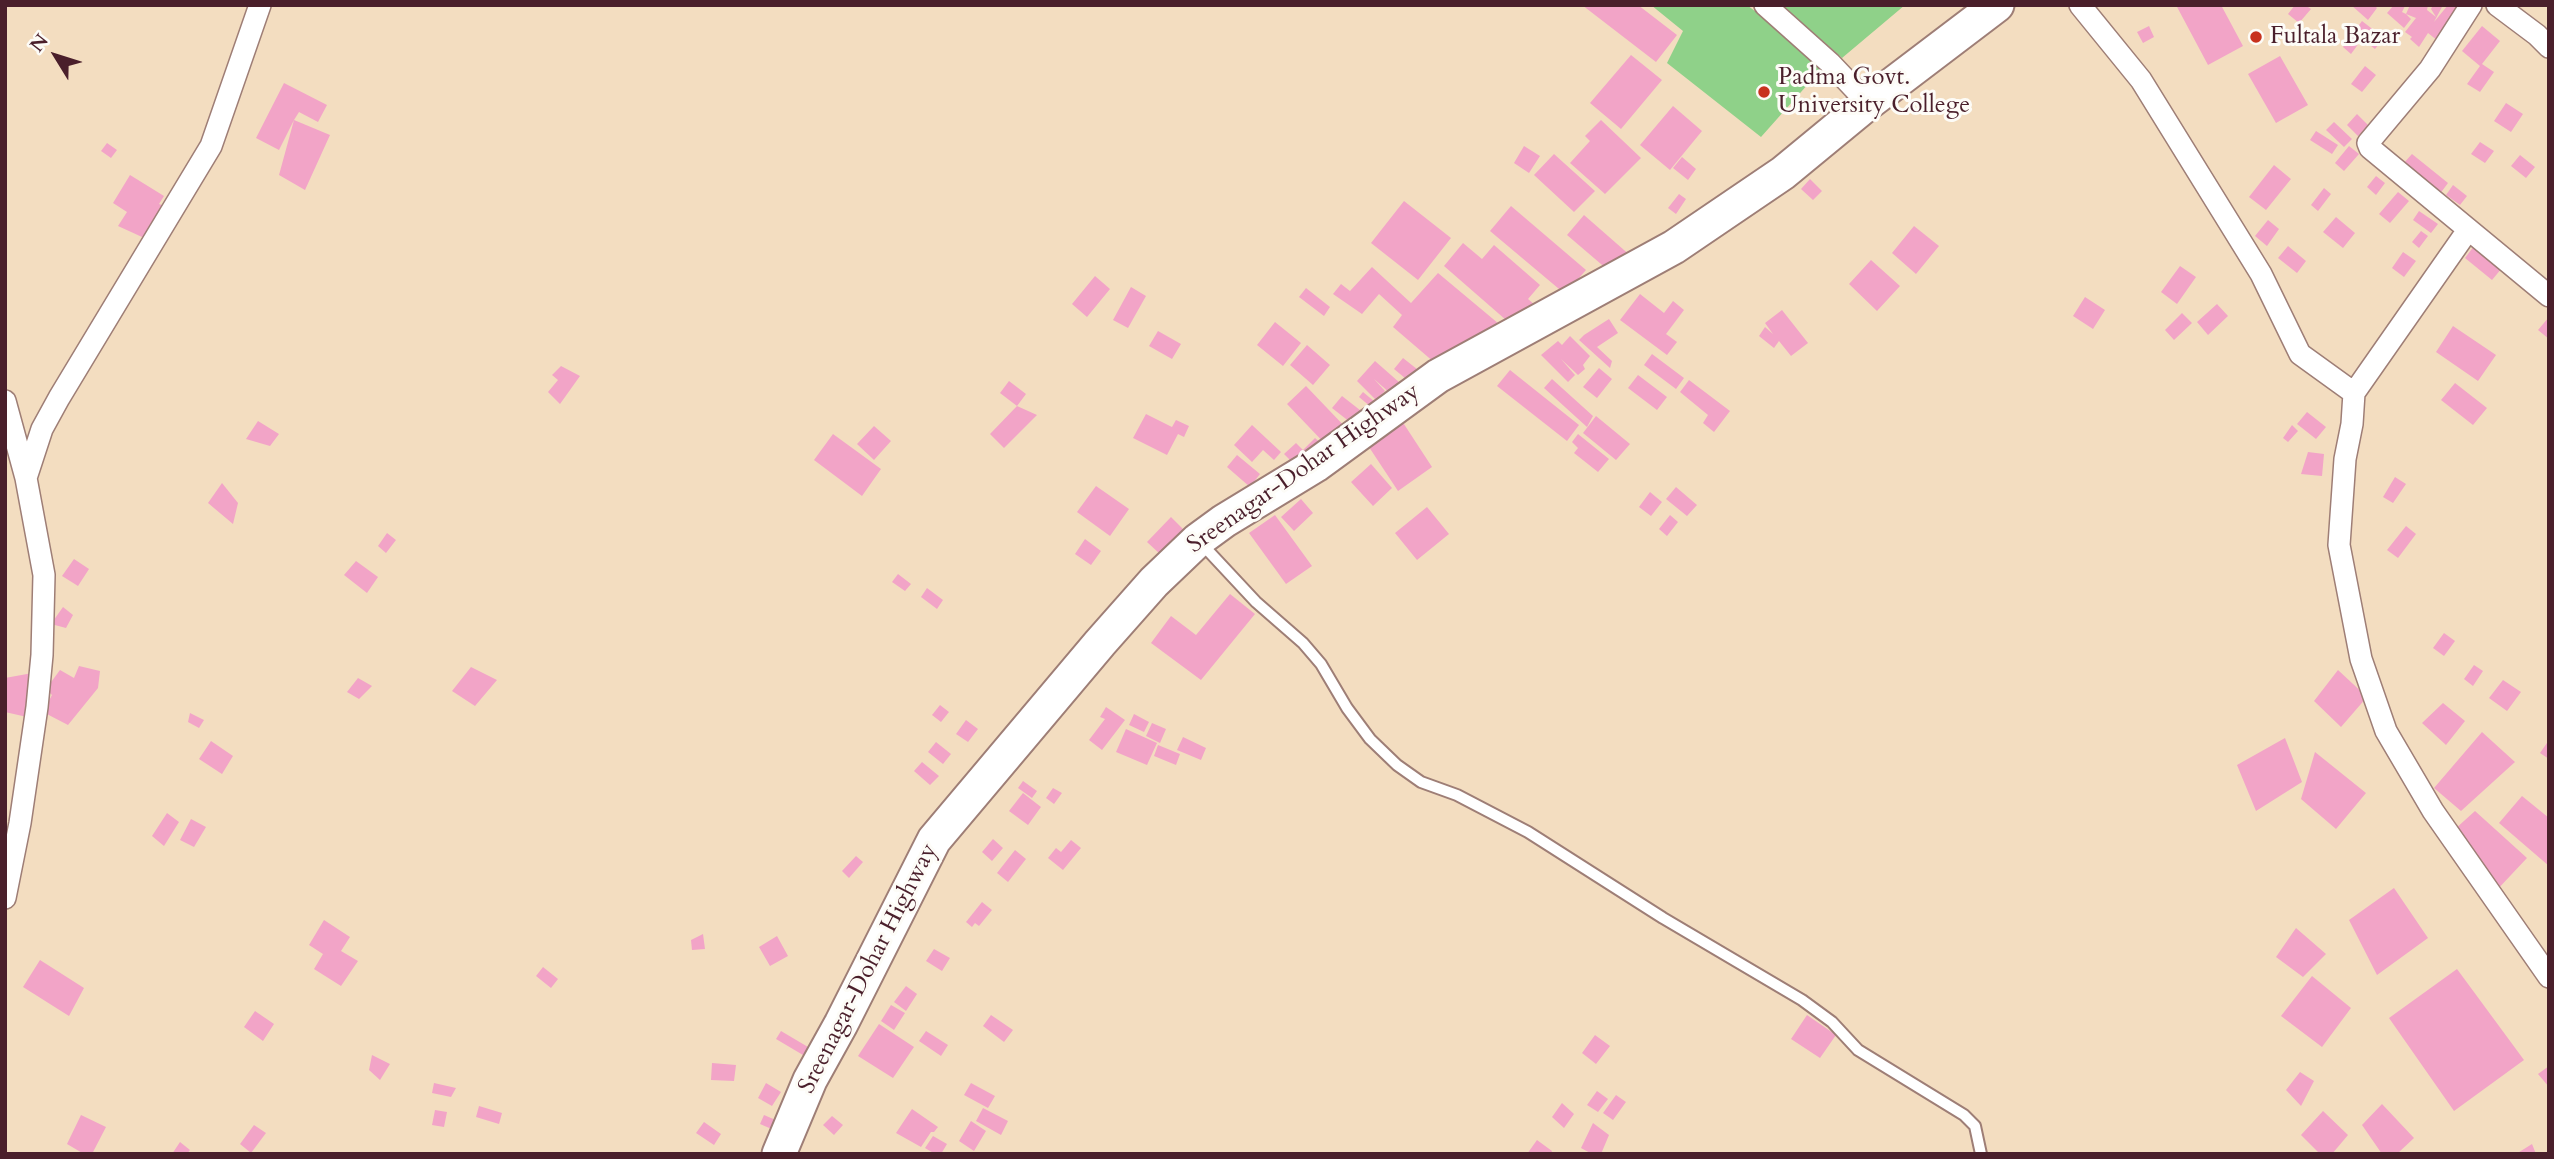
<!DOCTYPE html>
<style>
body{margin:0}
#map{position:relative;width:2554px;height:1159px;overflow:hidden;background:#f3ddc0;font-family:Cardo,serif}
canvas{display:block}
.frame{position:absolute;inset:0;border:7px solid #4a1f2b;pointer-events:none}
.north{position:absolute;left:21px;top:21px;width:70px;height:70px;-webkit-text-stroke:5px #fdfcf7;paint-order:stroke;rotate:308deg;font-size:19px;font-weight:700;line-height:28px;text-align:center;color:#4a1f2b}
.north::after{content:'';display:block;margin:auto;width:24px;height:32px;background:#4a1f2b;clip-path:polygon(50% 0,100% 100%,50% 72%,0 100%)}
</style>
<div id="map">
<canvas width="2554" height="1159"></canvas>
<div class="frame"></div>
<div class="north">N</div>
</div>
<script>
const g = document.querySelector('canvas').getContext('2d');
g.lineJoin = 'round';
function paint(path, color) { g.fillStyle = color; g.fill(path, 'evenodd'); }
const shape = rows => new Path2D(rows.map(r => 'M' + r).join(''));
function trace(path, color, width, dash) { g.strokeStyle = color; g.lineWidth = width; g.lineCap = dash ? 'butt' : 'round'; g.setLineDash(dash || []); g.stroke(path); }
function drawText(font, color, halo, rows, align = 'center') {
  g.font = font + ' Cardo,serif'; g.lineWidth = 6; g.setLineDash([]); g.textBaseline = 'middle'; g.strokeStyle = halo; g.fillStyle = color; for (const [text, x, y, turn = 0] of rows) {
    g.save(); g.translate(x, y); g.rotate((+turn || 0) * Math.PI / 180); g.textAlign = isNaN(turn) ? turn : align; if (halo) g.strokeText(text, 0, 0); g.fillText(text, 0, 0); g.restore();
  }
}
paint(shape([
 [1651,5,1747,5,1825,65,1761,137,1667,63,1683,31],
 [1782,5,1905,5,1842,58]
]), '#8fd189');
paint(shape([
 [1582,5,1638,5,1677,35,1656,62],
 [2176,5,2221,5,2243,46,2208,65],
 [2295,5,2305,5,2311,9,2299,23,2288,14],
 [2351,5,2374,5,2377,8,2368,20],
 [2394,5,2405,6,2402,12,2406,14,2410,5,2428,5,2427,10,2436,17,2431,9,2433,5,2443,5,2434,22,2448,5,2465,5,2438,41,2428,33,2419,47,2410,39,2412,37,2405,32,2416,18,2406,14,2411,19,2404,28,2387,13],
 [2362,21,2384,38,2375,49,2362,39,2351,54,2343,47],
 [2149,26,2154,37,2143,43,2137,32],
 [2482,26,2500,41,2482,64,2494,72,2480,92,2467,84,2480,66,2462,51],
 [1631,55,1662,80,1621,129,1590,103],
 [2280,56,2308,105,2276,123,2248,74],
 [2365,66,2376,75,2362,92,2351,84],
 [284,83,327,105,318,122,299,112,294,120,330,135,305,190,279,175,294,120,279,150,256,138],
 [2506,103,2523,114,2511,132,2494,121],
 [1673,106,1702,131,1670,170,1640,145],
 [2357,114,2368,125,2358,136,2347,125],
 [1601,120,1641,158,1605,194,1570,163,1590,141,1585,136],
 [2334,122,2352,139,2344,147,2326,130],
 [2316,131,2338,145,2332,154,2310,140],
 [2480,142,2494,151,2485,163,2471,154],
 [107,143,117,150,111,158,101,151],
 [1524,146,1540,156,1529,173,1514,163],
 [2349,146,2359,154,2344,171,2335,163],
 [1554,154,1595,191,1574,212,1534,175],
 [2412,154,2448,183,2439,195,2402,165],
 [2520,155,2535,167,2526,178,2511,166],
 [1682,157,1696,169,1688,180,1673,168],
 [2274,165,2291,179,2266,210,2249,197],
 [130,175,164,196,159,204,172,209,153,242,118,226,127,212,113,203],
 [2376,176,2385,183,2376,195,2367,187],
 [1810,179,1822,191,1813,200,1801,189],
 [2453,185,2467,196,2460,205,2446,195],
 [2324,188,2331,194,2318,211,2311,205],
 [2398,192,2409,201,2390,223,2379,214],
 [1679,194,1686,199,1676,214,1668,208],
 [1404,201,1451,238,1418,280,1371,243],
 [1511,206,1586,270,1565,294,1490,231],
 [2419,211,2438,224,2431,233,2413,220],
 [1584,215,1632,257,1615,276,1567,235],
 [2336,217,2355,233,2343,248,2323,232],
 [2268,220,2279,229,2267,246,2255,236],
 [1914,226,1939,246,1916,274,1892,253],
 [2421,231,2428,236,2419,248,2412,242],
 [1463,243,1482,259,1494,245,1540,285,1528,299,1535,305,1506,320,1444,266],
 [2288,246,2306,261,2297,273,2278,258],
 [2474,246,2502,268,2492,280,2465,258],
 [2403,252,2416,261,2404,277,2392,268],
 [1871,260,1900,286,1877,311,1849,284],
 [2180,266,2196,277,2177,304,2161,292],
 [1372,267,1411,303,1438,273,1505,329,1435,363,1393,327,1402,315,1379,294,1362,314,1333,294,1341,284,1350,291],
 [1095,276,1110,289,1087,317,1072,304],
 [1131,287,1146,296,1128,328,1113,320],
 [1306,288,1330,307,1324,316,1299,297],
 [1640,294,1664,313,1673,301,1684,310,1666,334,1677,342,1667,355,1620,320],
 [2085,297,2105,310,2093,329,2073,316],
 [2217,304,2228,316,2208,335,2197,322],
 [1782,310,1808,343,1791,356,1779,341,1774,348,1759,336,1765,327,1773,334,1765,323],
 [2182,313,2192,323,2174,340,2165,330],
 [2549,317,2549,339,2538,330],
 [1609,319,1618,333,1597,347,1612,361,1610,368,1579,340,1584,335],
 [1275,322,1301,343,1283,366,1257,345],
 [2453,326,2496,355,2478,381,2436,352],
 [1158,331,1181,344,1172,359,1149,346],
 [1570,336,1590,356,1583,365,1585,369,1578,375,1561,359,1575,375,1568,382,1541,355,1558,341,1562,345],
 [1307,345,1330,365,1313,385,1290,365],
 [1652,354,1684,378,1676,389,1644,365],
 [1403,358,1427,377,1417,388,1394,369],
 [1375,361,1400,383,1391,394,1374,379,1385,391,1376,400,1357,381],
 [561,366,580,376,560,404,548,392,558,380,552,375],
 [1599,368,1612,379,1597,398,1583,387],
 [1510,370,1579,425,1567,441,1497,386],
 [1638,375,1667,397,1657,410,1628,388],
 [1552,379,1593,416,1587,427,1544,388],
 [1689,380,1730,411,1714,432,1703,423,1708,415,1680,392],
 [1009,381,1026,394,1017,406,1000,393],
 [2455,383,2487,408,2473,425,2441,400],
 [1306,386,1349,431,1330,449,1287,404],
 [1363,392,1375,402,1371,407,1359,397],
 [1342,396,1365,414,1355,426,1332,408],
 [1017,406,1037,415,1004,448,990,434],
 [2307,412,2326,427,2316,439,2297,424],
 [1146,414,1172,427,1176,420,1189,426,1184,437,1178,434,1167,455,1133,438],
 [1596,416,1630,444,1616,460,1583,433],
 [1400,418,1432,467,1398,491,1365,441],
 [258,421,279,434,270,446,246,439],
 [1252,425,1281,452,1274,460,1263,450,1252,462,1234,445],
 [2292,425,2298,431,2288,442,2283,438],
 [874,426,891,441,874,460,857,444],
 [833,434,881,469,862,496,814,460],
 [1578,434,1609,459,1598,472,1574,453,1578,448,1572,442],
 [1315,438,1324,446,1300,470,1284,454,1296,443,1303,450],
 [2308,452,2324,454,2322,476,2301,474],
 [1237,455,1260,474,1250,487,1227,467],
 [1371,464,1392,488,1373,506,1351,482],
 [2395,477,2406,484,2393,503,2383,497],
 [222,483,238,503,233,524,208,503],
 [1096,486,1129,509,1110,536,1077,512],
 [1676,487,1697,505,1687,516,1666,499],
 [1650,492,1662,502,1651,516,1639,507],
 [1301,499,1313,513,1294,531,1281,517],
 [1427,507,1449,534,1417,560,1395,533],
 [1275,515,1312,566,1286,584,1249,533],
 [1670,515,1678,522,1667,536,1659,529],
 [1171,517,1184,530,1160,554,1147,542],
 [2406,526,2416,534,2398,558,2387,550],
 [387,533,396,540,386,553,378,546],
 [1085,539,1101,551,1091,565,1075,554],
 [74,559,89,569,78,586,62,576],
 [356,561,378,577,367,593,344,575],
 [898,574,911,584,905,591,892,582],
 [927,588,943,600,937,609,921,597],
 [1230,594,1255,614,1201,680,1151,643,1171,616,1196,635],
 [63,607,73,615,66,628,51,624],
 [2444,633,2455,641,2444,656,2433,648],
 [2474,665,2483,671,2473,686,2464,679],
 [79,666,100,671,98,688,68,725,43,712,52,695,46,689,60,670,74,678],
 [471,667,497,680,475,706,452,691],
 [2338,670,2367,697,2341,727,2314,701],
 [38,672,27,717,5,712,5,678],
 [358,678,372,686,359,699,347,692],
 [2503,680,2521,692,2507,711,2489,698],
 [2443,703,2465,721,2446,745,2422,723],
 [940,705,949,712,941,722,932,715],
 [1106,707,1125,720,1102,750,1089,740,1105,719,1100,717],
 [190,713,204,720,199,728,188,722],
 [1134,714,1149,722,1144,732,1129,725],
 [966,720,978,729,968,742,956,734],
 [1152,723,1166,729,1160,743,1146,736],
 [1126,729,1157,743,1147,765,1116,752],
 [2482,732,2515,762,2461,811,2434,788],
 [1183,737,1206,748,1201,760,1177,750],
 [2285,738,2302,782,2256,811,2237,765],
 [2549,740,2549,759,2540,753],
 [211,741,233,756,222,774,199,759],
 [936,742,951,754,943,764,928,752],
 [1158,745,1180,754,1176,765,1154,756],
 [2315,752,2366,793,2336,829,2301,799],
 [922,762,939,776,930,785,914,771],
 [1023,781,1037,791,1032,798,1018,788],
 [1053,788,1062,793,1054,804,1046,798],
 [1023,793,1041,807,1028,825,1009,811],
 [2522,796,2549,818,2549,866,2499,823],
 [2475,811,2527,858,2495,892,2454,830],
 [167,813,179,822,164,846,152,836],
 [191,819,206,827,194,847,180,840],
 [993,839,1003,848,992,861,982,852],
 [1071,840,1081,848,1063,870,1048,858,1056,848,1061,852],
 [1015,850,1026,859,1008,882,997,873],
 [856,856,863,862,849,878,842,871],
 [2394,888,2428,938,2377,975,2349,920],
 [982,902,992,910,979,926,975,923,972,927,966,922],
 [324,920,350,937,341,951,358,961,341,986,314,969,323,954,309,945],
 [2296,928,2326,954,2303,977,2276,957],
 [703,934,705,949,692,950,691,940],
 [777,936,788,956,770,966,759,947],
 [934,949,950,958,942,971,926,961],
 [40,960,84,988,69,1016,23,987],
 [543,967,558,979,551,988,536,976],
 [2457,969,2524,1060,2454,1111,2389,1018],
 [2312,976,2351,1008,2322,1047,2281,1016],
 [906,986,917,994,906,1011,894,1002],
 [891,1005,905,1013,894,1030,881,1021],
 [255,1011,274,1024,263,1041,244,1027],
 [991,1015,1013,1030,1004,1042,983,1026],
 [1807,1015,1836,1035,1820,1058,1791,1039],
 [879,1024,914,1047,893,1078,858,1056],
 [781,1031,808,1047,803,1055,776,1039],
 [926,1031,948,1045,941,1056,919,1041],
 [1595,1035,1610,1046,1596,1064,1582,1053],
 [372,1055,390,1064,380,1080,369,1070],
 [712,1063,736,1065,734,1081,711,1080],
 [2549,1066,2549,1087,2538,1074],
 [2300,1072,2314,1081,2301,1106,2286,1090],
 [434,1083,456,1088,451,1097,432,1093],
 [766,1083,781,1092,772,1106,758,1098],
 [971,1083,995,1096,988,1108,964,1095],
 [1597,1091,1608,1099,1598,1112,1587,1105],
 [1616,1095,1626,1102,1613,1120,1603,1113],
 [1562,1103,1574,1114,1564,1128,1552,1117],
 [2382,1104,2414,1138,2397,1154,2382,1154,2362,1125],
 [479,1106,502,1113,499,1124,476,1117],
 [983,1108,1008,1121,1001,1135,976,1121],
 [912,1109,938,1127,934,1132,931,1132,921,1147,896,1133],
 [435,1110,447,1112,444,1127,432,1125],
 [2323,1111,2348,1135,2332,1154,2320,1154,2301,1135],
 [81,1115,106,1127,92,1154,84,1154,67,1144],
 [764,1115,785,1124,781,1133,760,1124],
 [832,1116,843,1125,834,1135,823,1125],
 [971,1121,986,1131,974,1151,959,1141],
 [704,1122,721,1134,714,1145,696,1133],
 [1593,1123,1609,1135,1601,1154,1592,1154,1581,1148],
 [254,1125,266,1133,251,1153,240,1144],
 [933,1136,947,1144,941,1154,935,1154,925,1148],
 [1537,1140,1552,1151,1551,1154,1527,1154],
 [180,1142,190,1150,187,1154,172,1154],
 [2532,1144,2536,1154,2516,1154]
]), '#f2a4c7');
const service = shape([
 [1200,542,1256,602,1303,643,1321,664,1347,708,1370,739,1397,765,1421,782,1457,795,1528,832,1663,918,1802,1000,1832,1022,1858,1050,1964,1115,1975,1126,1981,1154]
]);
const minor = shape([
 [1765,5,1830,63,1868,103],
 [2080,5,2141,80,2261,274,2300,354,2354,393],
 [2471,5,2430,69,2368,143,2370,148,2549,296],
 [2497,5,2537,35,2549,47],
 [2468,230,2354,393,2352,424,2345,459,2339,545,2361,659,2386,731,2433,811,2549,977],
 [5,401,26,478,44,575,42,655,37,707,20,823,5,898],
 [26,478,42,429,59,398,211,146,260,5]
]);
const primary = shape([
 [779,1154,810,1080,841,1024,934,840,1100,643,1154,582,1198,540,1224,521,1316,465,1438,376,1674,247,1783,173,1868,103,1997,5]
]);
trace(service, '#9e7e76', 14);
trace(minor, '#9e7e76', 24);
trace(primary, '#9e7e76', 37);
trace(service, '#fff', 10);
trace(minor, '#fff', 21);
trace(primary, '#fff', 33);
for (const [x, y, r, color] of [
 [2256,37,7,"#c8321e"],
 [1764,92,7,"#c8321e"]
]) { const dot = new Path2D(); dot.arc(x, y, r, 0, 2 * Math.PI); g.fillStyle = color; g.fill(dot); trace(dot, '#fdfcf7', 2.5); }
drawText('24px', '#4a1f2b', '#fdfcf7', [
 ["Fultala Bazar",2270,37],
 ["Padma Govt.",1778,78],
 ["University College",1778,106]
], 'left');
drawText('24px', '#4a1f2b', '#fdfcf7', [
 ["Sreenagar-Dohar Highway",1304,469,-35],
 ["Sreenagar-Dohar Highway",869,969,-63]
]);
</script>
